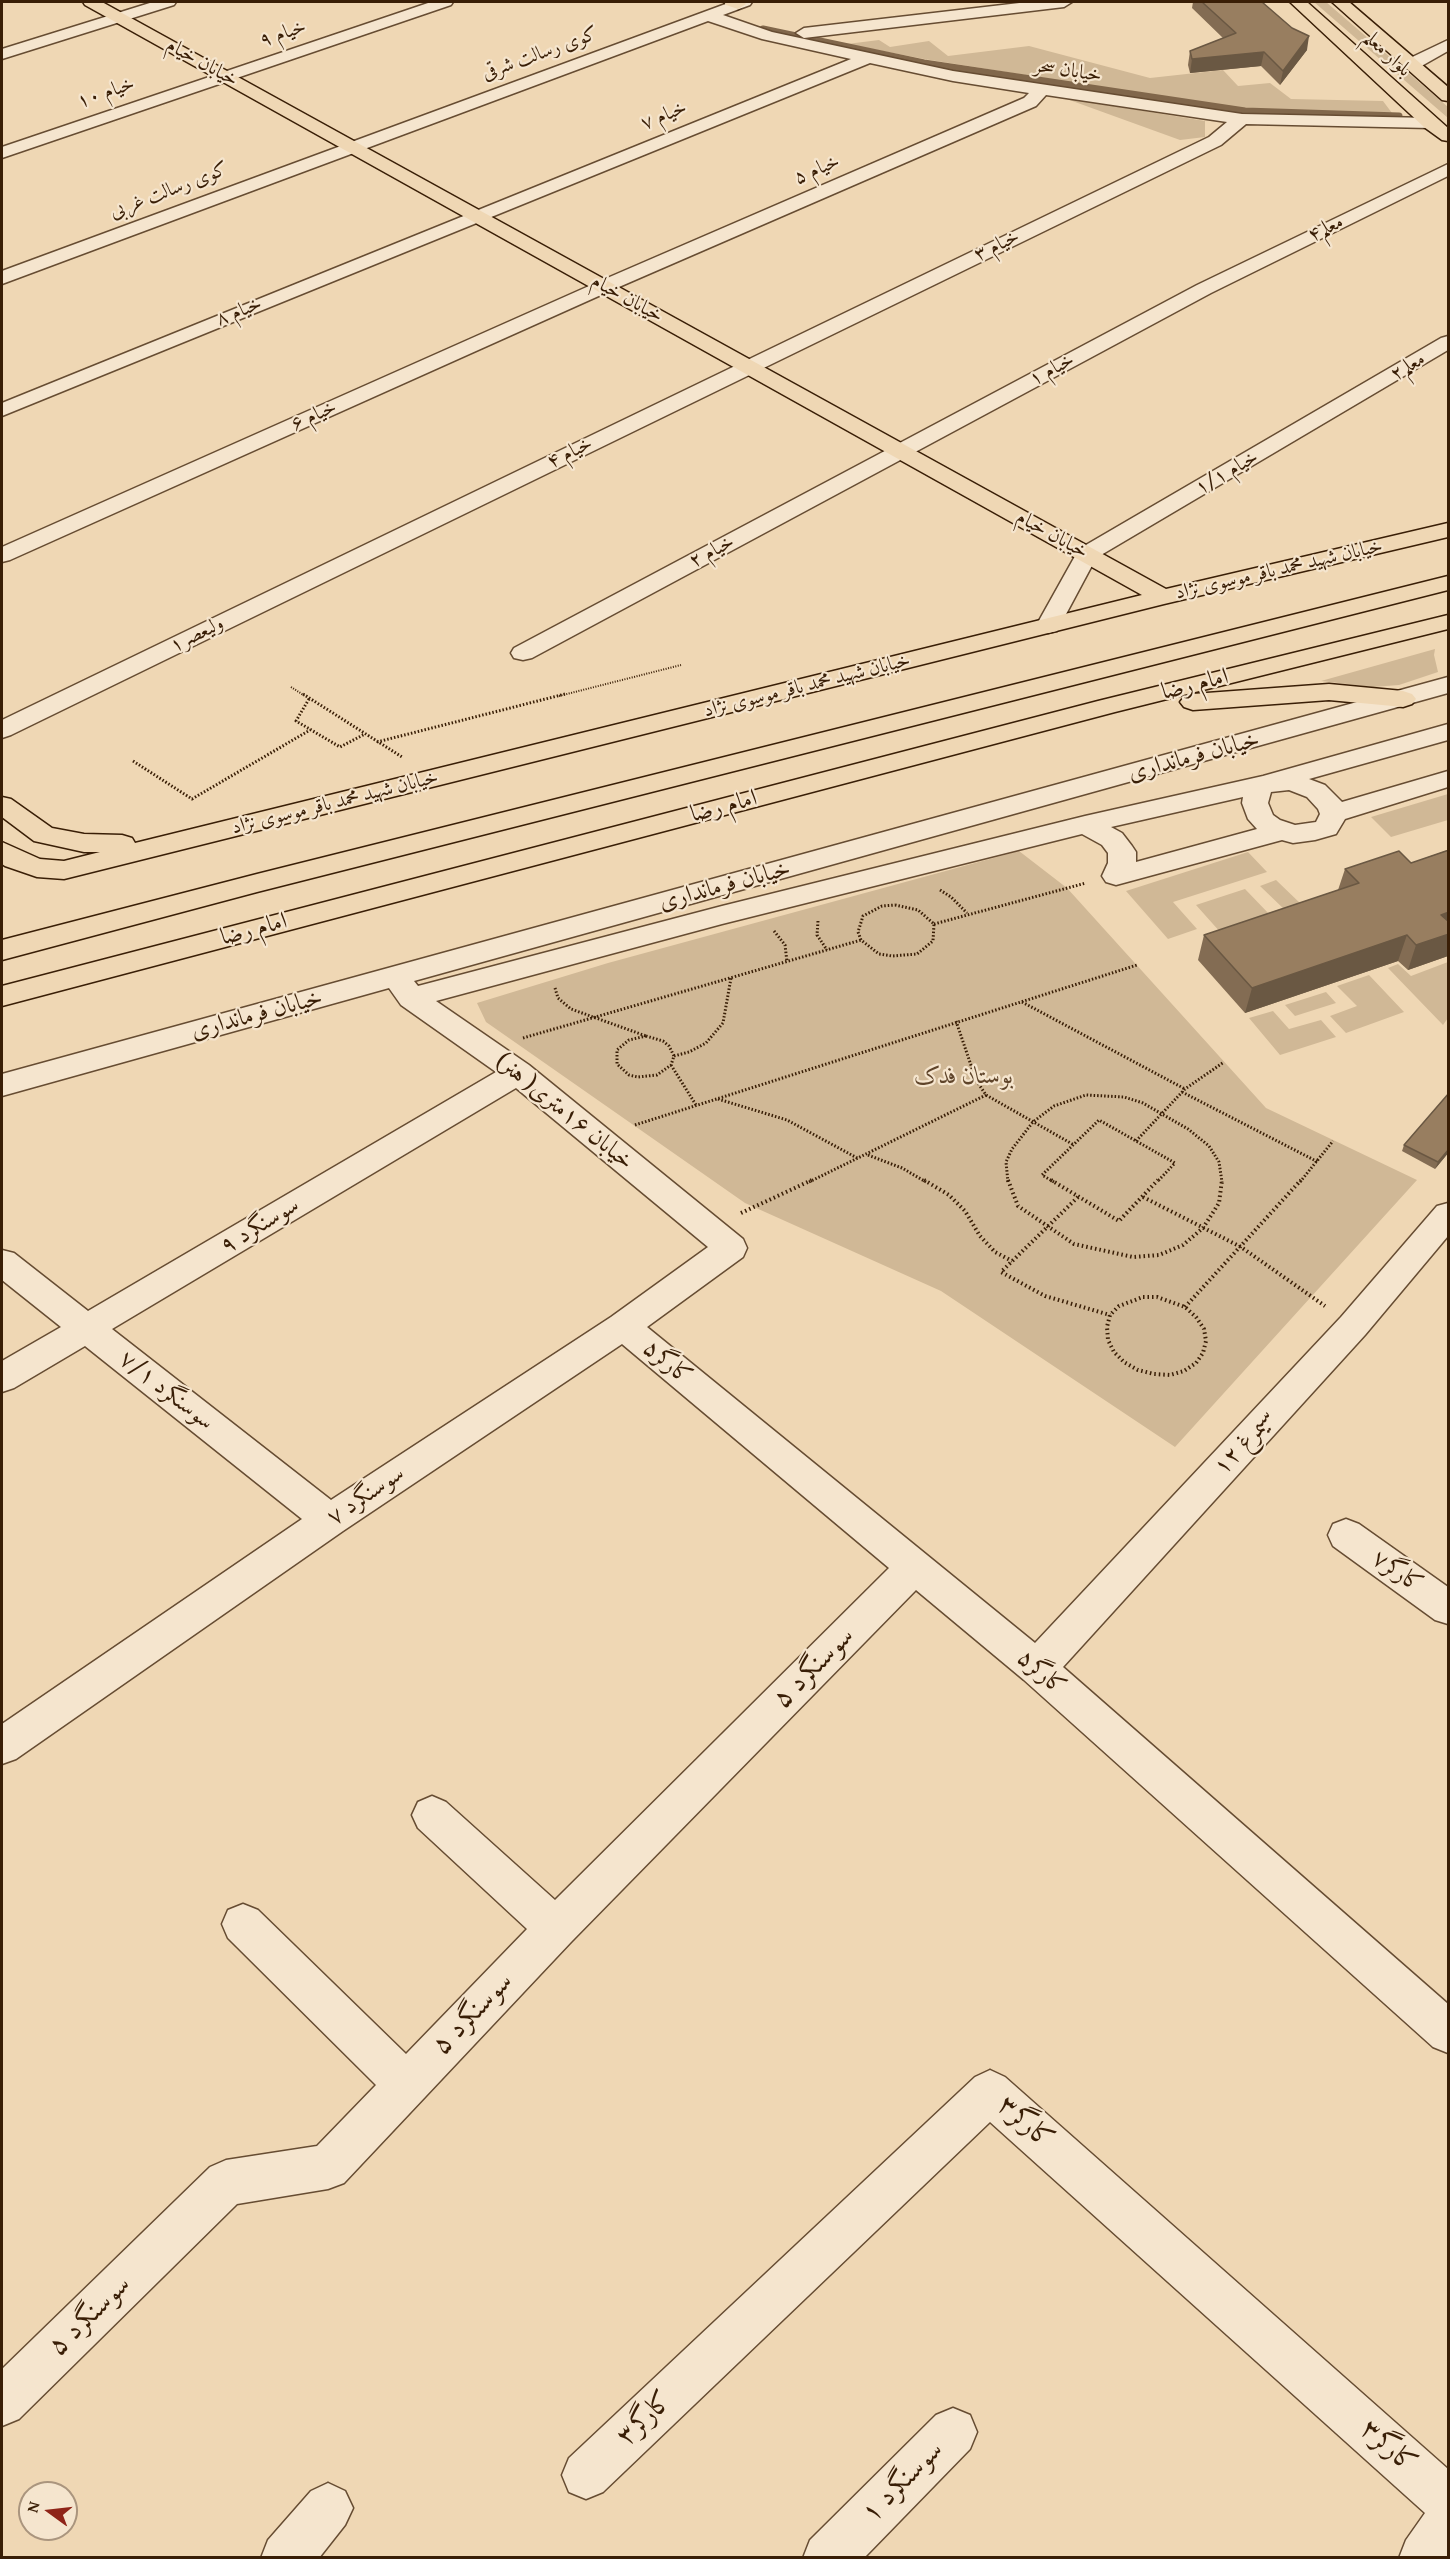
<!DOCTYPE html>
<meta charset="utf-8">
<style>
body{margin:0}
#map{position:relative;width:1450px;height:2559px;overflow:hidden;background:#efd7b4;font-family:"Gentium Book Plus",serif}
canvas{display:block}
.frame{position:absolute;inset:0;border:3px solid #391e06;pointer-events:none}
.north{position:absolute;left:18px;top:2481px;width:60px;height:60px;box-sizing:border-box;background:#f5e5ce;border:2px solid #aa957e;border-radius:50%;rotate:285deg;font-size:16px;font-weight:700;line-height:24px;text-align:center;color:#391e06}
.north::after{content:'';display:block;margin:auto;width:21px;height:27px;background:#8f2418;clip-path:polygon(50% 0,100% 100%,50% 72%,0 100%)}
</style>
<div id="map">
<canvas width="1450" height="2559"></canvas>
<div class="frame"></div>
<div class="north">N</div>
</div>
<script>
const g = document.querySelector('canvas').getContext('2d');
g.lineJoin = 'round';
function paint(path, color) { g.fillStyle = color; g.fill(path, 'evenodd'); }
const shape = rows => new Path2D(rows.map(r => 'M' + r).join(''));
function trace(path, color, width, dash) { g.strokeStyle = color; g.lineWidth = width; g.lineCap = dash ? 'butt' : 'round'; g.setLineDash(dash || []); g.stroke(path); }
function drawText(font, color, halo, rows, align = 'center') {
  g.font = font + ' "Gentium Book Plus",Amiri,serif'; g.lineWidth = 4.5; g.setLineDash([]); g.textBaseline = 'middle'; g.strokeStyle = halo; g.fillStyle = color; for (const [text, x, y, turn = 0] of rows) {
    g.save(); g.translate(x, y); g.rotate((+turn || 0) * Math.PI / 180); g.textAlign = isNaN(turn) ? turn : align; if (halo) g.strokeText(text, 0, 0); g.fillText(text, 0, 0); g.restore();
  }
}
paint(shape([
 [1314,2,1326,2,1448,107,1448,118],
 [879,40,890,47,929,41,948,56,1029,46,1150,78,1223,70,1238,86,1270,83,1291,99,1383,101,1392,113,1247,110,924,59,847,44],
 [1064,98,1205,121,1205,137,1180,140],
 [1435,649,1434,655,1438,672,1399,685,1373,687,1321,681],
 [1448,794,1448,820,1391,837,1371,817],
 [1019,851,1067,888,1266,1108,1417,1180,1175,1447,941,1291,745,1203,486,1022,477,1003,608,963],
 [1248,852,1267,872,1173,902,1197,929,1168,939,1126,891],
 [1276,880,1302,905,1286,911,1260,886],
 [1245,889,1271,916,1221,933,1196,905],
 [1448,962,1448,1018,1443,1025,1388,968,1398,964,1411,976],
 [1369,975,1404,1012,1346,1033,1330,1016,1357,1006,1337,986],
 [1326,992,1336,1003,1295,1016,1285,1005],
 [1273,1011,1289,1029,1321,1020,1336,1037,1280,1055,1249,1018]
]), '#d0b896');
trace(shape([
 [763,29,924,63,1245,111,1399,116]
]), '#81674b', 7);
const minor = shape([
 [153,2,176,2,174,5,2,59,2,49,153,2],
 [431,2,453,2,451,5,2,158,2,147,431,2],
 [731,2,752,2,750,5,723,15,772,32,953,71,1242,114,1430,118,1436,119,1439,123,1436,127,1430,128,1246,124,1221,145,11,735,2,738,2,720,1209,137,1227,122,1046,95,1036,106,612,290,10,560,2,562,2,547,598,282,1024,98,1029,93,953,81,870,63,2,416,2,403,851,59,762,39,708,21,2,284,2,271,731,2],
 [1028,2,1072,2,1064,7,804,38,796,33,804,28,1028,2],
 [1448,40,1448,51,1418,68,1406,68,1404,64,1406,60,1448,40],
 [1448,164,1448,176,1211,293,532,658,523,660,514,658,511,653,514,648,1197,285,1448,164],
 [1448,336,1448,350,1096,558,1057,631,1048,633,1039,631,1036,626,1079,549,1441,338,1448,336],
 [1448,677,1448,693,414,981,418,986,722,906,1085,816,1263,776,1448,724,1448,740,1309,779,1325,785,1342,802,1448,771,1448,787,1345,819,1336,834,1315,840,1293,843,1282,840,1116,885,1106,882,1102,876,1108,863,1108,853,1102,845,1082,834,722,924,436,1001,529,1065,743,1239,747,1248,743,1257,647,1327,1035,1643,1341,1317,1437,1206,1448,1203,1448,1236,1365,1335,1063,1667,1448,2004,1448,2053,1433,2047,1024,1680,916,1590,571,1942,344,2183,328,2189,237,2204,19,2419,2,2426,2,2369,210,2167,226,2160,317,2146,376,2085,228,1938,222,1924,228,1910,243,1904,258,1910,406,2054,527,1929,418,1828,412,1815,418,1802,432,1796,446,1802,555,1900,889,1568,622,1344,343,1531,16,1759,2,1764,2,1724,302,1519,85,1346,14,1388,2,1392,2,1361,61,1327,2,1280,2,1250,14,1253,88,1311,496,1072,401,1005,389,988,2,1096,2,1074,1448,677],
 [1289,790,1307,797,1318,809,1320,814,1316,822,1295,825,1280,820,1273,815,1268,803,1271,792,1289,790],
 [1243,797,1242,803,1248,819,1257,829,1136,862,1136,852,1132,846,1122,833,1111,827,1243,797],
 [516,1088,708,1247,611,1317,331,1500,112,1329,516,1088],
 [1346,1519,1359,1524,1448,1587,1448,1624,1435,1620,1333,1546,1328,1535,1333,1524,1346,1519],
 [990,2070,1005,2077,1448,2469,1448,2558,1399,2558,1406,2540,1425,2513,990,2122,603,2492,586,2499,569,2492,562,2475,569,2458,975,2077,990,2070],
 [953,2408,970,2415,977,2432,970,2449,864,2558,803,2558,810,2540,936,2415,953,2408],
 [328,2483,345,2491,353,2508,345,2525,319,2558,261,2558,268,2540,311,2491,328,2483]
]);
const major = shape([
 [83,2,102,2,1166,589,1448,523,1448,537,1164,604,64,879,37,877,5,866,2,864,2,842,40,859,64,861,100,852,84,852,34,841,2,817,2,797,11,799,52,828,84,834,122,835,132,838,135,843,1142,595,85,5,83,2],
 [724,2,744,2,746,4,738,9,726,5,724,2],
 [1290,2,1307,2,1448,128,1448,141,1442,140,1424,127,1290,2],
 [1332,2,1349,2,1448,87,1448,101,1442,100,1332,2]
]);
const highway = shape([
 [1448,576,1448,590,257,892,2,960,2,940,257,874,1448,576],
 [1448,615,1448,629,1115,712,2,1006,2,986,1098,701,1448,615],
 [1329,684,1403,691,1412,694,1416,699,1412,704,1403,707,1329,700,1193,710,1184,707,1180,702,1184,697,1193,694,1329,684]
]);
trace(minor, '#664c32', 3);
trace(major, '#391e06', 3);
trace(highway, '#391e06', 3);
trace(shape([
 [291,687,305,696],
 [559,696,681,665]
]), '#391e06', 2, [1, 1.5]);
trace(shape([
 [303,694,402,757],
 [309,699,296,721,340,747,365,734],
 [377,742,565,694],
 [133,761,192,799,310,730],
 [940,890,951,897,967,913],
 [895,905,918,910,934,924,933,941,917,954,892,956,879,954,861,940,858,932,863,916,882,906,895,905],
 [818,921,817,935,827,950],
 [934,924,1086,883],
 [774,931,785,945,787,962],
 [555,988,558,998,571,1009,646,1036],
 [1022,1002,1185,1089],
 [956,1021,976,1080,986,1095,1074,1145],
 [646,1036,663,1041,669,1046,674,1056,671,1065,657,1075,638,1077,629,1075,617,1064,617,1050,629,1040,646,1036],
 [523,1038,861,940],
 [674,1056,689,1052,706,1043,723,1023,731,978],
 [671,1065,696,1105],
 [1182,1092,1318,1162],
 [718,1099,787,1120,859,1159],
 [635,1125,1137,965],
 [1136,1141,1185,1089,1224,1062],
 [868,1155,902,1168,926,1182],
 [809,1182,986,1095],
 [1008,1182,1006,1162,1012,1149,1033,1122,1054,1106,1086,1095,1124,1097,1143,1103,1188,1129,1209,1146,1219,1162,1222,1182],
 [1054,1182,1042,1175,1099,1120,1175,1163,1157,1182],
 [1300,1182,1333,1141]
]), '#391e06', 3, [1.5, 2]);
trace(shape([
 [924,1180,949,1195,965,1211,980,1236,995,1252,1012,1261],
 [1008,1180,1018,1206,1074,1244,1133,1257,1159,1255,1183,1245,1203,1228,1219,1203,1222,1180],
 [1051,1180,1119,1221,1158,1180],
 [1078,1197,1001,1272,1045,1296,1110,1315],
 [1143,1197,1241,1247,1325,1306],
 [741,1213,812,1180],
 [1143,1297,1157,1297,1185,1307,1196,1317,1204,1329,1206,1341,1203,1353,1196,1363,1184,1371,1170,1375,1154,1374,1138,1370,1124,1362,1114,1352,1108,1340,1107,1327,1110,1315,1119,1306,1143,1297],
 [1185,1307,1301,1180]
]), '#391e06', 4, [1.5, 3]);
paint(minor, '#f5e5ce');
paint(major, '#efd7b4');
paint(highway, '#efd7b4');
paint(shape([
 [1193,2,1262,2,1307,50,1280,85,1261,66,1190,73,1188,65,1190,51,1223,38,1192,8],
 [1449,848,1448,956,1408,970,1398,961,1245,1013,1198,960,1204,935,1338,890,1345,869,1411,863,1448,850],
 [1449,1093,1449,1152,1435,1169,1402,1151,1404,1145]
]), '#836c53');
paint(shape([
 [1309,36,1307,50,1280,85,1283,71],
 [1264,52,1261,66,1190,73,1192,59],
 [1449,912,1448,956,1408,970,1416,945,1441,915],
 [1407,935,1398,961,1245,1013,1252,988],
 [1449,1149,1449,1152,1435,1169,1438,1162]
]), '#6a5843');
const building = shape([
 [1202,2,1262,2,1292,28,1309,36,1283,71,1264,52,1192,59,1190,51,1236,33,1202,2],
 [1449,850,1449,912,1441,915,1449,922,1449,934,1416,945,1407,935,1252,988,1204,935,1359,883,1345,869,1399,851,1411,863,1449,850],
 [1449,1093,1449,1149,1438,1162,1404,1145,1449,1093]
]);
paint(building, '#987e60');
trace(building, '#6a5843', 1.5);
drawText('20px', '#391e06', '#f5e5ce', [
 ["خیام ۹",283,34,-19],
 ["کوی رسالت شرقی",540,54,-20],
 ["بلوار معلم",1387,54,43],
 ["خیابان خیام",202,63,29],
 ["خیابان سحر",1068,71,9],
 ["خیام ۱۰",106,93,-19],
 ["خیام ۷",664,116,-22],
 ["خیام ۵",817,170,-23],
 ["کوی رسالت غربی",169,191,-21],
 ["معلم۴",1326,229,-26],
 ["خیام ۳",997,246,-26],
 ["خیابان خیام",627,299,29],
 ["خیام ۸",239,312,-22],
 ["معلم۲",1408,367,-31],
 ["خیام ۱",1052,370,-28],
 ["خیام ۶",314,416,-24],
 ["خیام ۴",570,453,-26],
 ["خیام ۱/۱",1227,473,-30],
 ["خیابان خیام",1052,535,29],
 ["خیام ۲",712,552,-28],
 ["خیابان شهید محمد باقر موسوی نژاد",1279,570,-13],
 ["ولیعصر۱",197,635,-26],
 ["خیابان شهید محمد باقر موسوی نژاد",807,686,-14],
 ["خیابان شهید محمد باقر موسوی نژاد",335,803,-14]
]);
drawText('24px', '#391e06', '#f5e5ce', [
 ["امام رضا",1195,685,-14],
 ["خیابان فرمانداری",1194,757,-15],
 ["امام رضا",724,807,-15],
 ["خیابان فرمانداری",725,886,-15],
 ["امام رضا",254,930,-15],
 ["خیابان فرمانداری",257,1015,-15],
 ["خیابان ۱۶متری( هنر)",564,1112,39],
 ["سوسنگرد ۹",260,1226,-31],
 ["کارگر۵",667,1363,40],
 ["سوسنگرد ۷/۱",166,1391,38],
 ["سیمرغ ۱۲",1245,1443,-47],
 ["سوسنگرد ۷",366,1496,-34],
 ["کارگر۷",1397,1572,35],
 ["کارگر۵",1041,1673,41]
]);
drawText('italic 24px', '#5f442a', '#f5e5ce', [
 ["بوستان فدک",964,1077]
]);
drawText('28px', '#391e06', '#f5e5ce', [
 ["سوسنگرد ۵",814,1668,-45],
 ["سوسنگرد ۵",473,2014,-46],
 ["کارگر۳",1025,2123,42],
 ["سوسنگرد ۵",90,2316,-44],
 ["کارگر۳",645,2419,-43],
 ["کارگر۳",1388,2447,42],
 ["سوسنگرد ۱",903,2482,-45]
]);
</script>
